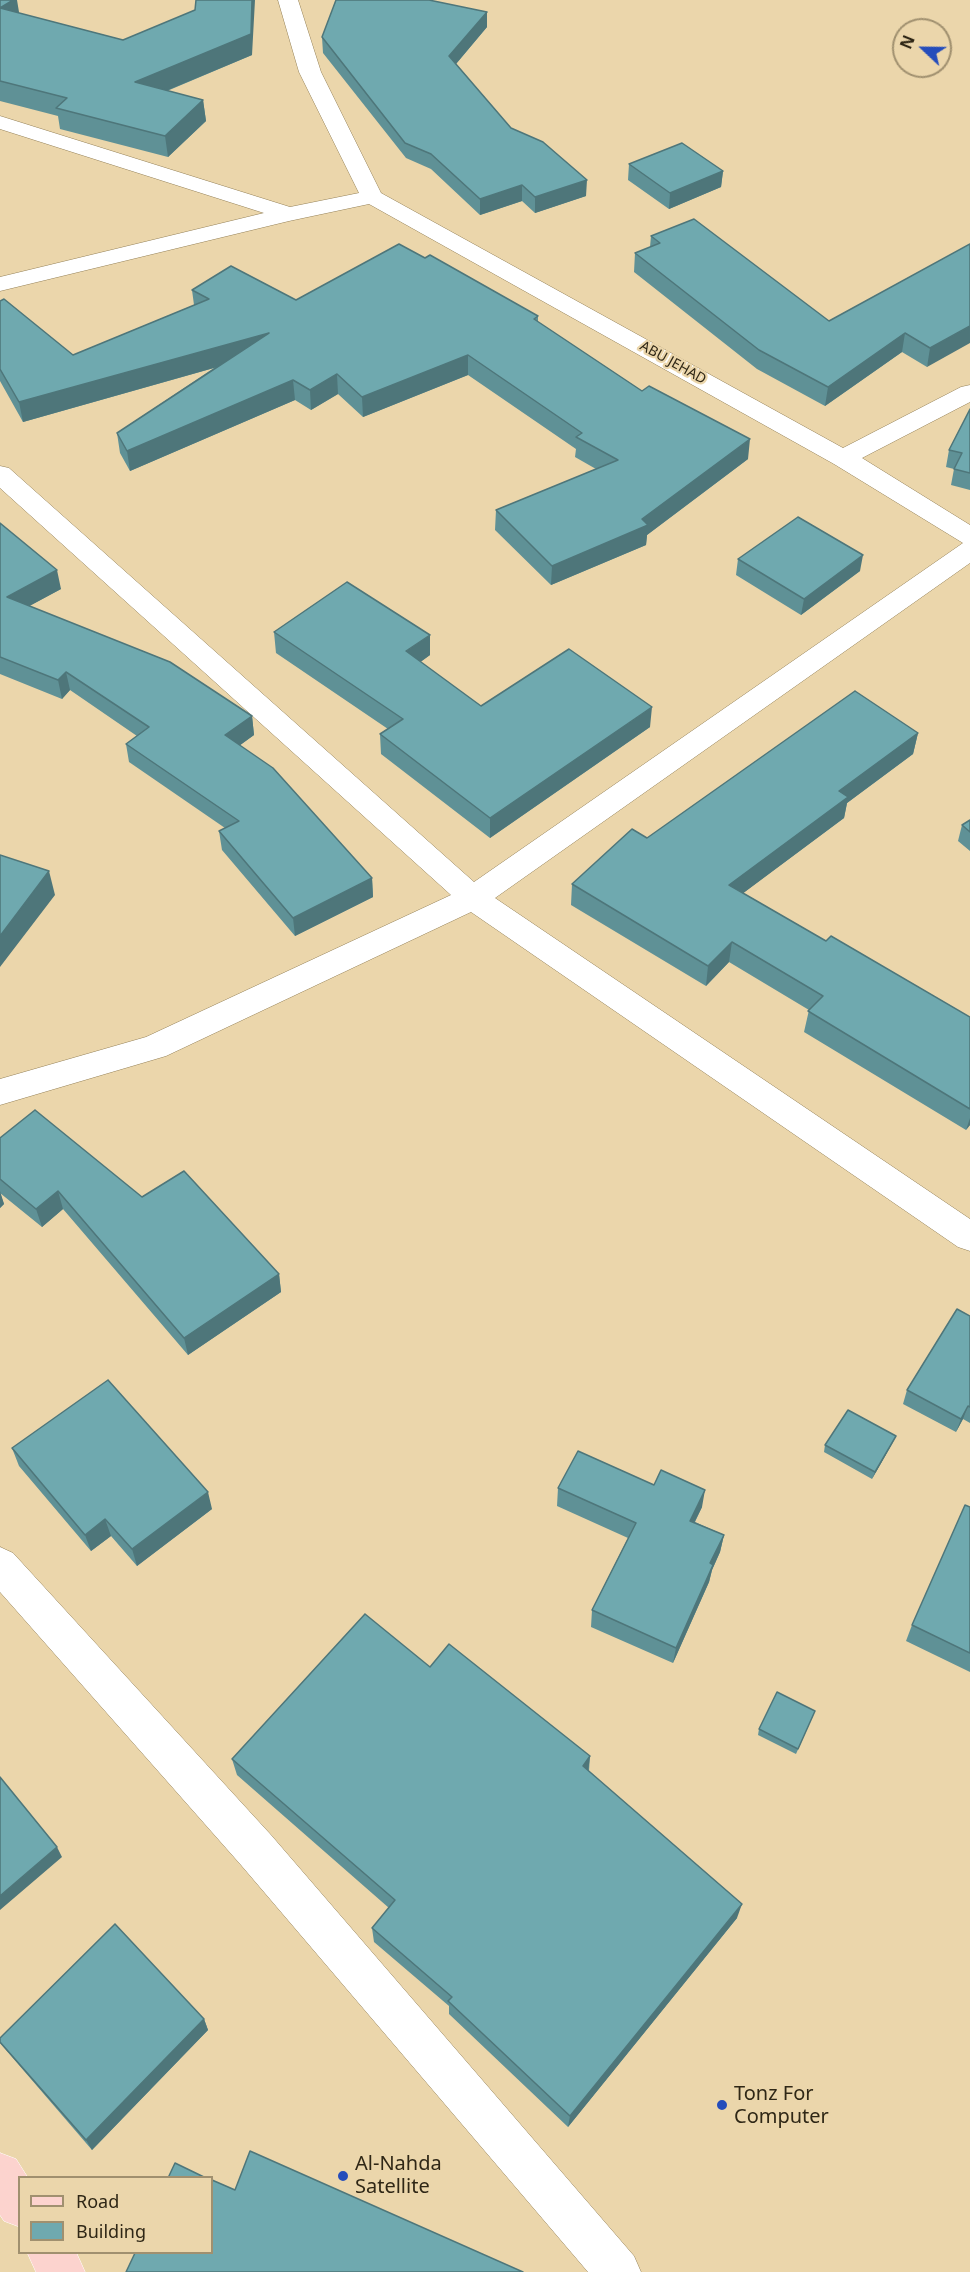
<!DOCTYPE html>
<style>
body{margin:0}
#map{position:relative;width:970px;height:2272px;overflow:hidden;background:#ebd6ab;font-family:"Noto Sans",sans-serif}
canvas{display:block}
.legend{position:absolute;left:18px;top:2176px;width:195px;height:78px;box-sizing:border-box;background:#ebd6ab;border:2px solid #a0906f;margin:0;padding:8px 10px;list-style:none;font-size:18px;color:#2f2716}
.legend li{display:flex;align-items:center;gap:12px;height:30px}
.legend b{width:30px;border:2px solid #a0906f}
.north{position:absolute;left:892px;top:18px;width:60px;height:60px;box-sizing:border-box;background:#ebd6ab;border:2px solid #a0906f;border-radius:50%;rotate:292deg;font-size:16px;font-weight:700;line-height:24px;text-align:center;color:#2f2716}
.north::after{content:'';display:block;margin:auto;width:21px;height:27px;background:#254dbb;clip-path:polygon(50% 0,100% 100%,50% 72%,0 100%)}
</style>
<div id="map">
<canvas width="970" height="2272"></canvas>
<ul class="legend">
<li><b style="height:8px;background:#fcd3ce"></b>Road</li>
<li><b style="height:16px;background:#6fa9af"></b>Building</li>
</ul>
<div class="north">N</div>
</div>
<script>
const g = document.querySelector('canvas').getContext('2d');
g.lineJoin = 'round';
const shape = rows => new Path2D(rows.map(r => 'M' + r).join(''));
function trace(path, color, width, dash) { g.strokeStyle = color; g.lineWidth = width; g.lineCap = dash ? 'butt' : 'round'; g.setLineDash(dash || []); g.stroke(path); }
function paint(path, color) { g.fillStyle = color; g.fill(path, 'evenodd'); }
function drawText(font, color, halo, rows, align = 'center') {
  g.font = font + ' "Noto Sans",sans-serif'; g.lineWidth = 4.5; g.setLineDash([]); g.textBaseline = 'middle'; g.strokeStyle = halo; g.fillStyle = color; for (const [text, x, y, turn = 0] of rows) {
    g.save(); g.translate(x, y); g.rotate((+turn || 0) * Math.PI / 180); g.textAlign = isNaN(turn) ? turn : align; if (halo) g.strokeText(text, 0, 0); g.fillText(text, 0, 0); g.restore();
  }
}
const minor = shape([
 [278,0,298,0,321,72,381,193,843,448,961,387,970,385,970,402,862,458,970,525,970,563,495,898,970,1219,970,1251,958,1247,471,912,166,1056,0,1105,0,1079,146,1037,451,895,0,488,0,466,9,468,474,882,963,543,834,464,369,204,289,221,0,291,0,277,264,213,0,129,0,116,290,207,359,193,299,72,278,0],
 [0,1547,13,1553,271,1835,634,2256,641,2272,588,2272,241,1865,0,1592,0,1547]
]);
const major = shape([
 [0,2153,16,2159,28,2178,20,2178,20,2227,4,2221,0,2215,0,2153],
 [27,2252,76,2252,85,2272,36,2272,27,2252]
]);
trace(minor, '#948158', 1);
trace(major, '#fff', 1);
paint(minor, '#fff');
paint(major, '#fcd3ce');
paint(shape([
 [0,0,19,13,123,40,252,55,167,91,203,100,206,121,168,157,60,129,58,116,0,101],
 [487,12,487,27,456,64,511,128,586,196,535,213,522,201,480,215,431,169,406,158,323,53,322,37],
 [629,164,723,171,721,187,669,209,628,180],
 [651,236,829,321,970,244,927,367,902,352,825,406,757,369,634,272,635,253,650,247],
 [425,258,538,316,538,322,642,391,748,459,647,535,646,545,551,585,495,530,496,510,596,469,575,457,576,449,468,375,363,417,338,394,311,410,295,400,130,471,120,453,117,433,214,368,23,422,0,381,0,301,73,355,194,305,192,290,296,300],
 [970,409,970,490,951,485,954,469,946,467,949,450],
 [0,523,61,589,29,606,252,716,254,735,240,745,372,878,373,897,295,936,222,850,219,831,225,828,129,762,126,744,137,736,70,690,62,699,0,674],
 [738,559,860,571,801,615,736,575],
 [274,632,430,655,420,662,481,706,650,727,490,838,381,754,380,734,388,729,276,653],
 [918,733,913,754,847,803,844,818,743,893,826,941,970,1017,970,1125,966,1130,804,1032,809,1010,729,962,706,986,571,905,572,884,647,838],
 [970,820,970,851,958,841,962,825],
 [0,1138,142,1197,279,1274,281,1292,188,1355,63,1209,42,1227,0,1193,4,1204,0,1208],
 [970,1316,970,1423,963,1419,956,1432,903,1404,907,1390],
 [893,1442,872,1479,824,1452,825,1445],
 [12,1448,212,1509,137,1566,111,1536,91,1551,19,1466],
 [558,1488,702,1507,695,1522,724,1535,720,1552,712,1570,709,1582,673,1663,591,1627,592,1610,628,1538,557,1506],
 [970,1507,970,1672,906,1641,912,1625],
 [430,1667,590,1756,589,1771,737,1918,568,2127,449,2014,449,2006,374,1942,372,1928,389,1908,237,1775,232,1759],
 [815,1711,796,1754,758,1735,759,1729],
 [204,2019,208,2030,92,2150,0,2043]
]), '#5f9196');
paint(shape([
 [13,0,17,0,20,18,0,8],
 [252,0,255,0,252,55,137,103,135,82],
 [487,12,487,27,450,71,449,56],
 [203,100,206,121,168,157,165,136],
 [723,171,721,187,669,209,670,193],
 [587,180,586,196,535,213,535,197],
 [522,185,522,201,480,215,480,199],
 [970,326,970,343,927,367,930,348],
 [269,333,270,352,23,422,19,402],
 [905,333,902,352,825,406,828,387],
 [468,355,468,375,363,417,362,397],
 [337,374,338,394,311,410,310,390],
 [293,380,295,400,130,471,127,451],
 [750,439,748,459,647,535,646,545,551,585,552,566,642,519],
 [863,555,860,571,801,615,804,599],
 [57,570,61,589,11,616,7,597],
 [430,635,430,655,407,672,406,651],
 [66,672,70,690,62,699,58,680],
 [652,707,650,727,490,838,490,818],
 [252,716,254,735,228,754,225,735],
 [918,733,913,754,847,803,844,818,726,906,729,885,839,791],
 [49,871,55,895,0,967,0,936],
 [372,878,373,897,295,936,293,918],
 [732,942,729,962,706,986,708,966],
 [970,1118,970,1125,966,1130],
 [0,1191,4,1204,0,1208],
 [58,1191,63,1209,42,1227,36,1209],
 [279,1274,281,1292,188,1355,184,1338],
 [968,1406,963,1419,956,1432,961,1419],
 [896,1436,893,1442,872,1479,875,1472],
 [705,1490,702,1507,687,1537,690,1521],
 [208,1492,212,1509,137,1566,132,1549],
 [105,1519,111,1536,91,1551,85,1535],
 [724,1535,720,1552,712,1570,709,1582,673,1663,676,1648,710,1563],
 [590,1756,588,1772,583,1766],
 [57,1847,62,1857,0,1910,0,1896],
 [742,1904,737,1918,568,2127,570,2116],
 [204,2019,208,2030,92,2150,86,2140]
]), '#4e767a');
const building = shape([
 [0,0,13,0,0,8,123,40,195,10,196,0,252,0,251,34,135,82,203,100,165,136,56,108,67,98,0,81,0,0],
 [336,0,429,0,487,12,449,56,511,128,543,142,587,180,535,197,522,185,480,199,431,154,405,143,322,37,336,0],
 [682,143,723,171,670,193,629,164,682,143],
 [694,219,829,321,970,244,970,326,930,348,905,333,828,387,759,350,635,253,660,243,651,236,694,219],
 [399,244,425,258,430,255,538,316,534,319,642,391,649,386,750,439,642,519,648,525,552,566,496,510,618,460,576,437,582,433,468,355,362,397,337,374,310,390,293,380,127,451,117,433,269,333,19,402,0,369,0,301,4,299,73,355,209,299,192,290,231,266,296,300,399,244],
 [970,409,970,473,954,469,962,453,949,450,970,409],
 [798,517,863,555,804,599,738,559,798,517],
 [0,523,57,570,7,597,170,662,252,716,225,735,273,768,372,878,293,918,219,831,239,821,126,744,149,727,66,672,58,680,0,657,0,523],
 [347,582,430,635,406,651,481,706,569,649,652,707,490,818,380,734,403,719,274,632,347,582],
 [855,691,918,733,839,791,848,797,729,885,826,941,831,936,970,1017,970,1109,808,1011,823,996,732,942,708,966,572,884,632,829,647,838,855,691],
 [970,820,970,832,962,825,970,820],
 [0,855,49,871,0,936,0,855],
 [35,1110,142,1197,184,1171,279,1274,184,1338,58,1191,36,1209,0,1179,0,1138,35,1110],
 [957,1309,970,1316,970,1407,968,1406,961,1419,907,1390,957,1309],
 [108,1380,208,1492,132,1549,105,1519,85,1535,12,1448,108,1380],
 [848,1410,896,1436,875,1472,825,1445,848,1410],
 [578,1451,654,1485,661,1470,705,1490,690,1521,724,1535,710,1563,713,1565,676,1648,592,1610,636,1523,558,1488,578,1451],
 [965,1505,970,1507,970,1653,912,1625,965,1505],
 [365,1614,430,1667,449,1644,590,1756,583,1766,742,1904,570,2116,448,2001,452,1997,372,1928,395,1900,232,1759,365,1614],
 [777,1692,815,1711,798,1749,759,1729,777,1692],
 [0,1777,57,1847,0,1896,0,1777],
 [115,1924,204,2019,86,2140,0,2042,0,2038,115,1924],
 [250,2151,523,2272,126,2272,135,2253,212,2253,212,2180,235,2190,250,2151],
 [175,2163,206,2178,168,2178,175,2163]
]);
paint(building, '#6fa9af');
trace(building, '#4e767a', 1.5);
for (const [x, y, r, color] of [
 [722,2105,6,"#254dbb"],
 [343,2176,6,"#254dbb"]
]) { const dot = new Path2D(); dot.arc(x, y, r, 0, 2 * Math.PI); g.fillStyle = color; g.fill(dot); trace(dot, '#ebd6ab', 2); }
drawText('14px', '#2f2716', '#ebd6ab', [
 ["ABU JEHAD",673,363,29]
]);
drawText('20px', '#2f2716', '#ebd6ab', [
 ["Tonz For",734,2094],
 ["Computer",734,2117],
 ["Al-Nahda",355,2164],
 ["Satellite",355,2187]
], 'left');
</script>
